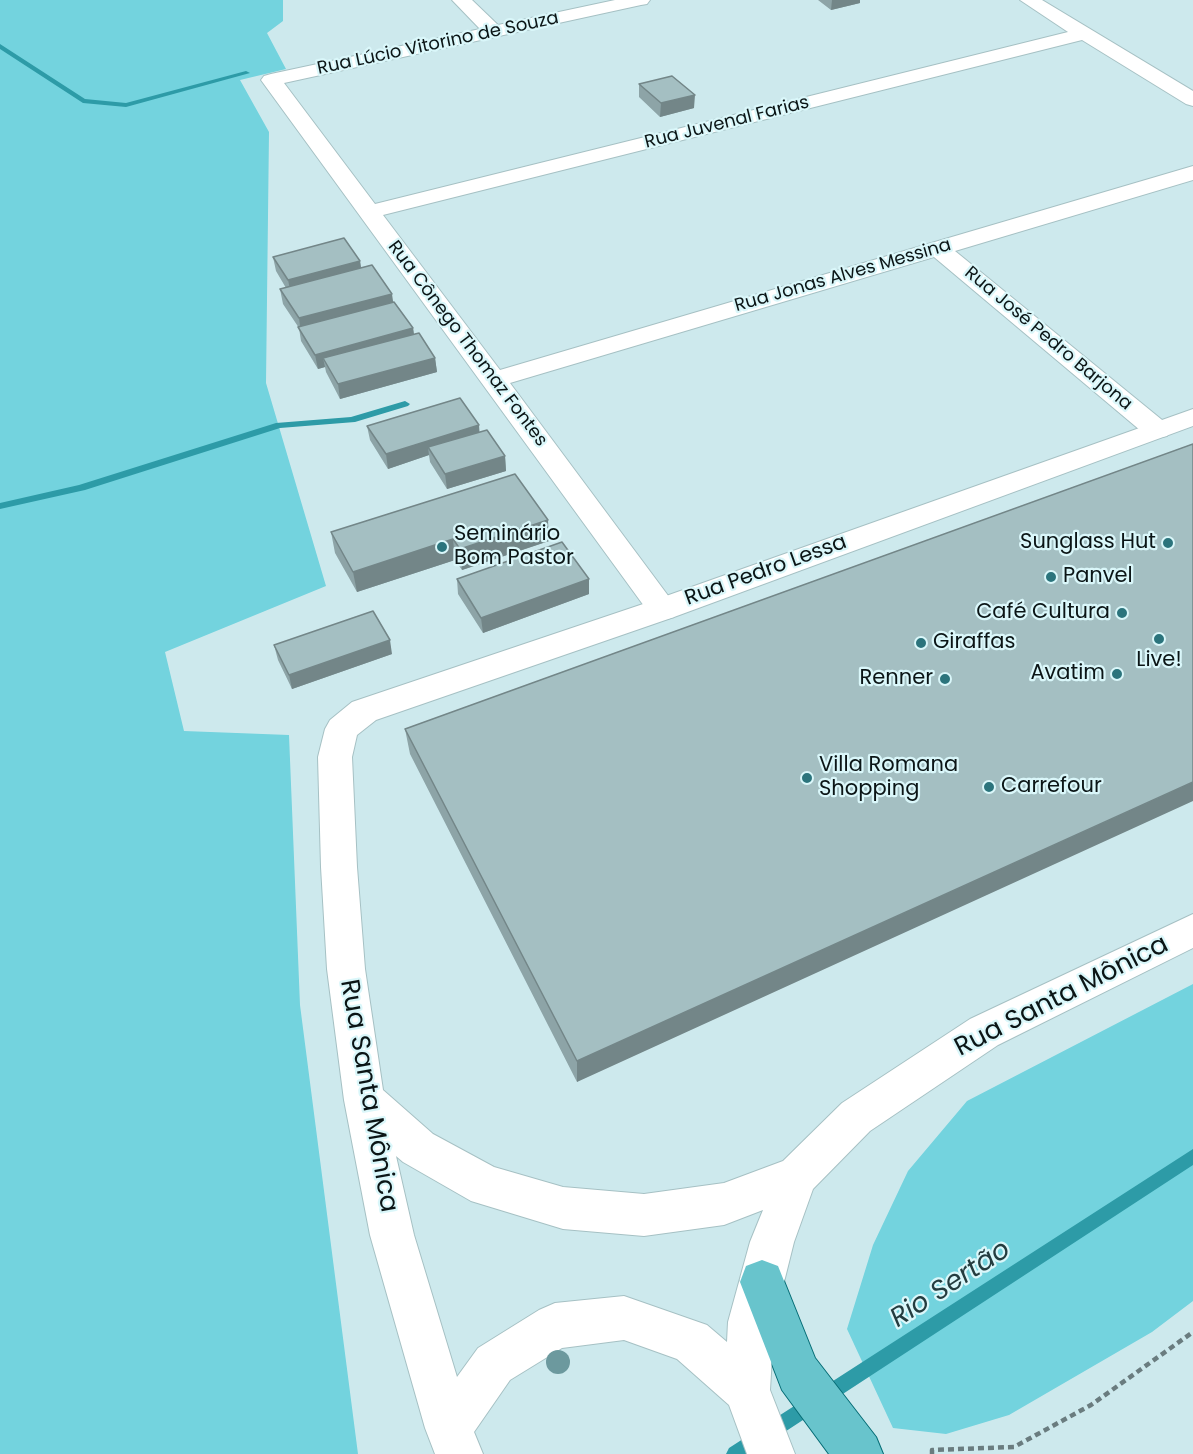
<!DOCTYPE html>
<meta charset="utf-8">
<style>
body{margin:0}
canvas{display:block;background:#cde9ed}
</style>
<canvas width="1193" height="1454"></canvas>
<script>
const g = document.querySelector('canvas').getContext('2d');
g.lineJoin = 'round';
function paint(path, color) { g.fillStyle = color; g.fill(path, 'evenodd'); }
const shape = rows => new Path2D(rows.map(r => 'M' + r).join(''));
function trace(path, color, width, dash) { g.strokeStyle = color; g.lineWidth = width; g.lineCap = dash ? 'butt' : 'round'; g.setLineDash(dash || []); g.stroke(path); }
function drawText(font, color, halo, rows, align = 'center') {
  g.font = font + ' Poppins,sans-serif'; g.lineWidth = 4.5; g.setLineDash([]); g.textBaseline = 'middle'; g.strokeStyle = halo; g.fillStyle = color; for (const [text, x, y, turn = 0] of rows) {
    g.save(); g.translate(x, y); g.rotate((+turn || 0) * Math.PI / 180); g.textAlign = isNaN(turn) ? turn : align; if (halo) g.strokeText(text, 0, 0); g.fillText(text, 0, 0); g.restore();
  }
}
paint(shape([
 [0,0,283,0,283,21,267,33,286,69,240,80,269,132,266,383,326,586,165,652,184,731,289,735,300,1005,358,1454,0,1454],
 [1193,984,1193,1301,1152,1332,1009,1415,946,1434,893,1428,847,1329,873,1245,908,1171,967,1101]
]), '#73d3de');
paint(shape([
 [0,44,85,99,126,103,246,71,250,73,126,107,83,103,0,49,0,44],
 [405,401,410,404,408,406,355,422,280,428,85,490,0,509,0,503,79,485,276,423,351,417,405,401],
 [1193,1149,1193,1165,751,1454,726,1454,729,1448,1193,1149]
]), '#2d9ba7');
const minor = shape([
 [452,0,472,0,498,25,615,0,650,0,647,4,641,5,284,83,375,204,1068,32,1020,0,1042,0,1193,91,1193,106,1186,104,1082,40,383,215,500,370,1193,166,1193,180,955,251,1167,424,1170,430,1167,436,1157,438,1147,436,934,257,510,383,678,609,674,617,663,620,652,617,261,80,264,76,271,74,480,29,452,0]
]);
const tertiary = shape([
 [1193,409,1193,426,674,617,376,720,357,735,352,757,357,867,365,969,383,1090,433,1134,494,1167,563,1187,644,1194,724,1183,783,1161,842,1103,970,1019,1193,914,1193,948,998,1045,870,1131,813,1189,794,1242,774,1322,770,1390,795,1454,747,1454,729,1405,677,1359,624,1340,562,1348,510,1380,474,1432,483,1454,435,1454,425,1428,370,1235,344,1100,327,969,321,867,318,757,325,729,330,720,352,702,652,601,1193,409],
 [396,1156,403,1162,471,1201,563,1229,644,1236,724,1225,763,1210,750,1242,728,1322,727,1342,707,1325,624,1296,555,1303,539,1310,478,1348,457,1377,414,1235,396,1156]
]);
const primary = shape([
 [762,1260,778,1266,815,1358,876,1437,883,1454,829,1454,782,1390,740,1282,746,1266,762,1260]
]);
trace(minor, '#a6c1c4', 2);
trace(tertiary, '#a6c1c4', 2);
trace(primary, '#066d76', 2);
trace(shape([
 [932,1454,932,1450,1014,1447,1091,1405,1193,1332]
]), '#6a7c7f', 4.5, [6, 4]);
paint(minor, '#fff');
paint(tertiary, '#fff');
paint(primary, '#68c4cc');
g.fillStyle = '#6c999e';
for (const [x, y] of [
 [558,1362]
]) { g.beginPath(); g.arc(x, y, 12, 0, 2 * Math.PI); g.fill(); }
paint(shape([
 [818,0,860,0,860,3,831,10],
 [639,84,694,108,660,117,639,97],
 [273,257,360,261,361,268,393,302,413,328,414,334,435,358,437,372,340,399,326,372,325,367,318,369,301,341,299,328,283,304,280,289,286,288,276,271],
 [367,426,479,432,505,456,506,471,447,489,430,462,429,455,388,469,370,440],
 [1193,444,577,1082,410,754,405,729],
 [331,532,549,541,462,570,455,560,357,592,335,553],
 [457,579,589,579,589,594,483,633,458,594],
 [274,645,392,654,292,689,278,660]
]), '#8da4a7');
paint(shape([
 [832,0,860,0,860,3,831,10],
 [695,95,694,108,660,117,661,103],
 [360,261,362,275,291,294,288,280],
 [392,294,394,308,301,333,299,318],
 [413,328,415,343,323,358,325,367,318,369,315,355],
 [435,358,437,372,340,399,338,384],
 [479,425,480,439,428,447,429,455,388,469,386,454],
 [505,456,506,471,447,489,445,474],
 [548,520,549,541,462,570,460,549],
 [453,539,455,560,357,592,353,572],
 [589,579,589,594,483,633,481,618],
 [390,640,392,654,292,689,289,675],
 [1193,782,1193,801,577,1082,577,1061]
]), '#738688');
const building = shape([
 [672,76,695,95,661,103,639,84,672,76],
 [344,238,360,261,288,280,273,257,344,238],
 [372,265,392,294,299,318,280,289,372,265],
 [394,302,413,328,315,355,298,327,394,302],
 [419,333,435,358,338,384,323,358,419,333],
 [460,398,479,425,386,454,367,426,460,398],
 [487,430,505,456,445,474,428,447,487,430],
 [1193,444,1193,782,577,1061,405,729,1193,444],
 [515,474,548,520,460,549,453,539,353,572,331,532,515,474],
 [562,542,589,579,481,618,457,579,562,542],
 [373,611,390,640,289,675,274,645,373,611]
]);
paint(building, '#a4bfc2');
trace(building, '#738688', 1.5);
for (const [x, y, r, color] of [
 [1168,543,6,"#2b747c"],
 [442,547,6,"#2b747c"],
 [1051,577,6,"#2b747c"],
 [1122,613,6,"#2b747c"],
 [1159,639,6,"#2b747c"],
 [921,643,6,"#2b747c"],
 [1117,674,6,"#2b747c"],
 [945,679,6,"#2b747c"],
 [807,778,6,"#2b747c"],
 [989,787,6,"#2b747c"]
]) { const dot = new Path2D(); dot.arc(x, y, r, 0, 2 * Math.PI); g.fillStyle = color; g.fill(dot); trace(dot, '#daf7fa', 2); }
drawText('18px', '#0b1516', '#daf7fa', [
 ["Rua Lúcio Vitorino de Souza",438,44,-12],
 ["Rua Juvenal Farias",727,123,-14],
 ["Rua Jonas Alves Messina",843,276,-16],
 ["Rua José Pedro Barjona",1048,339,40],
 ["Rua Cônego Thomaz Fontes",467,344,53]
]);
drawText('21px', '#0b1516', '#daf7fa', [
 ["Seminário",454,535],
 ["Bom Pastor",454,559],
 ["Sunglass Hut",1156,543,"right"],
 ["Panvel",1063,577],
 ["Café Cultura",1110,613,"right"],
 ["Giraffas",933,643],
 ["Live!",1159,661,"center"],
 ["Avatim",1105,674,"right"],
 ["Renner",933,679,"right"],
 ["Villa Romana",819,766],
 ["Shopping",819,790],
 ["Carrefour",1001,787]
], 'left');
drawText('21px', '#0b1516', '#daf7fa', [
 ["Rua Pedro Lessa",766,571,-20]
]);
drawText('26px', '#0b1516', '#daf7fa', [
 ["Rua Santa Mônica",1062,997,-27],
 ["Rua Santa Mônica",368,1096,80]
]);
drawText('italic 27px', '#243c3f', '#daf7fa', [
 ["Rio Sertão",951,1285,-33]
]);
</script>
